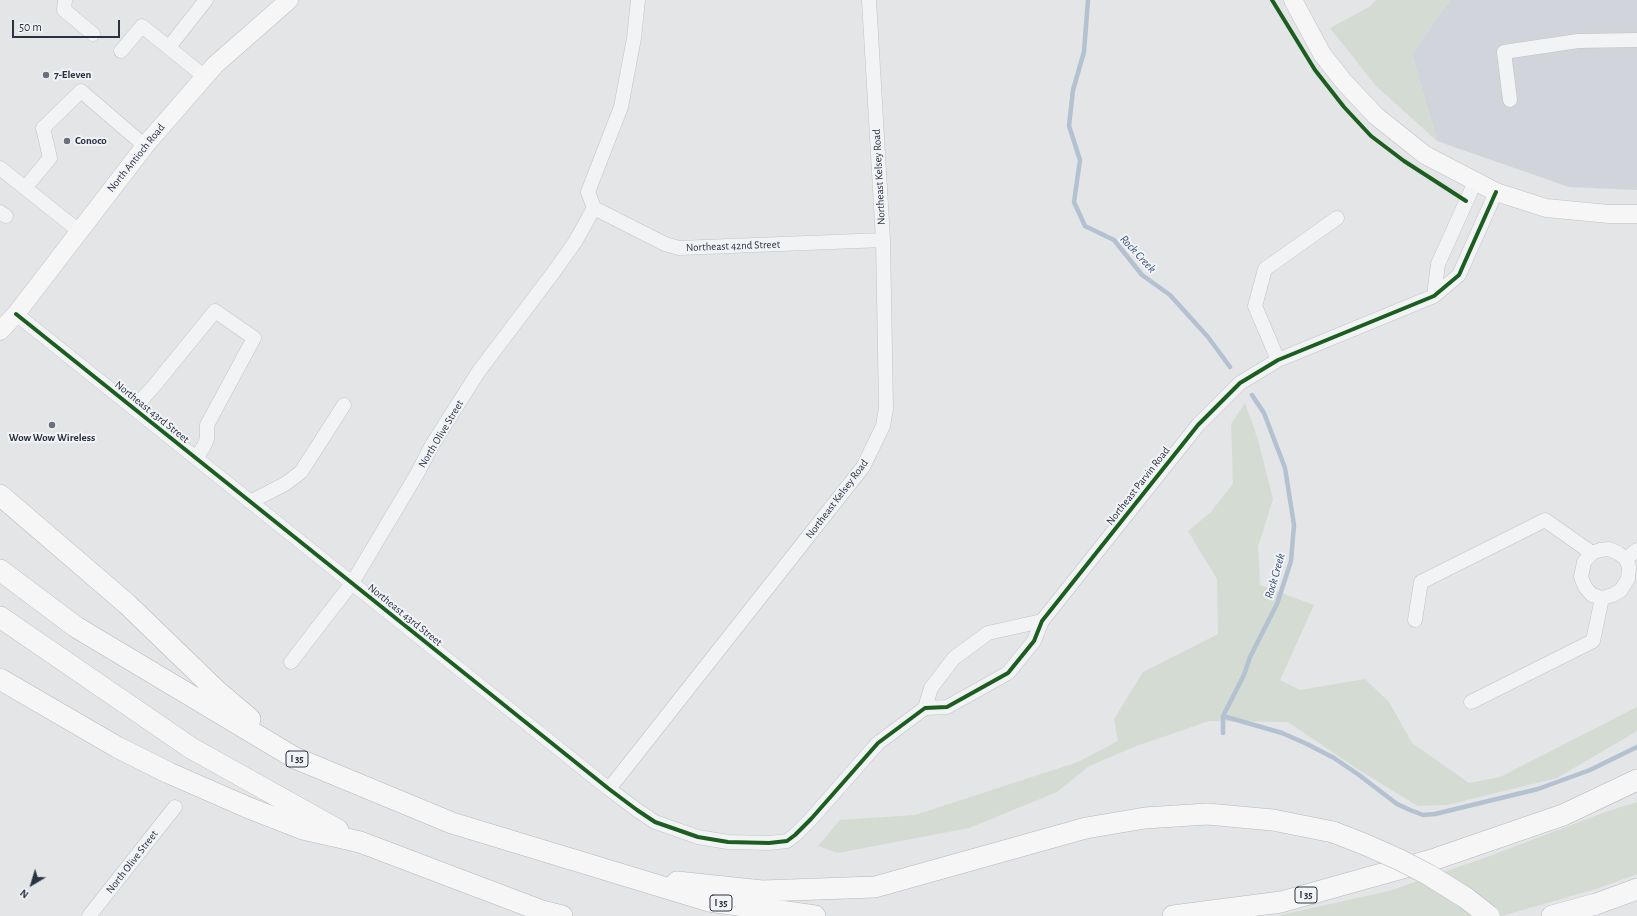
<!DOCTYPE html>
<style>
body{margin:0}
#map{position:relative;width:1637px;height:916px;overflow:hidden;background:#e3e5e7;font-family:"Alegreya Sans",sans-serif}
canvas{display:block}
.north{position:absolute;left:12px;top:864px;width:40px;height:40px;-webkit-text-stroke:3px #f1f3f7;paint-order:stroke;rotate:218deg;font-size:11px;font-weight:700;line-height:16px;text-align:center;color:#2a3240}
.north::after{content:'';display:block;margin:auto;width:14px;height:18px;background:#2a3240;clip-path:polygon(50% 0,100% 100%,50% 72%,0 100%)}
.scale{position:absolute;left:12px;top:20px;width:108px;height:18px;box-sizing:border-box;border:2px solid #2a3240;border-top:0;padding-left:5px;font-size:12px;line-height:14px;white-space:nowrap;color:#2a3240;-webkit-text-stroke:3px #f1f3f7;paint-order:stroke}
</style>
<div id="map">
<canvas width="1637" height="916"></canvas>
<div class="north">N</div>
<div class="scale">50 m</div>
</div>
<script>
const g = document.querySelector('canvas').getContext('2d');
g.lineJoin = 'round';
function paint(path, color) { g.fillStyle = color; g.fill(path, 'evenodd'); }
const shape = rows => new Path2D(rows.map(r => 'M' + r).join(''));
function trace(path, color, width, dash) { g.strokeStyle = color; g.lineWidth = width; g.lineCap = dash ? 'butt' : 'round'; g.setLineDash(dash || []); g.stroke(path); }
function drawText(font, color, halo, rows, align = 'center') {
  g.font = font + ' "Alegreya Sans",sans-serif'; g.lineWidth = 4; g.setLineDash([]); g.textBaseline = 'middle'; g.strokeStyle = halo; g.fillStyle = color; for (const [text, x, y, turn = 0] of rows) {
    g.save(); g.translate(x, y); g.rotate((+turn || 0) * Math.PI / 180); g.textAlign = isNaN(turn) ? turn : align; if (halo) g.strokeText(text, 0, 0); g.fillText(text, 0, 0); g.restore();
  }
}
paint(shape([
 [1450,0,1637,0,1637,190,1569,187,1437,141,1412,54]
]), '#d1d4da');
paint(shape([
 [1376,0,1450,0,1412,54,1437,141,1376,86,1330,28,1369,7],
 [1245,403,1258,440,1273,499,1258,547,1260,585,1314,605,1280,680,1300,690,1365,679,1389,702,1412,743,1469,783,1500,777,1637,707,1637,731,1557,778,1447,805,1418,806,1359,770,1288,722,1209,721,1134,747,1089,766,1057,792,969,828,838,853,818,846,840,820,915,815,1078,762,1118,741,1114,719,1143,672,1218,634,1217,579,1188,531,1210,513,1233,484,1231,424],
 [1637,802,1637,874,1599,888,1502,916,1276,916,1389,891,1487,857,1608,811]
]), '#d4dbd3');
trace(shape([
 [1088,0,1084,52,1073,90,1069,126,1080,160,1074,202,1085,226,1114,240,1142,275,1170,295,1208,337,1230,367],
 [1223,716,1282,733,1307,744,1334,758,1359,775,1397,804,1410,810,1423,815,1435,814,1538,789,1590,770,1637,747],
 [1223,733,1223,716,1244,675,1250,657,1277,604,1291,561,1294,525,1285,468,1264,413,1252,395]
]), '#b3c1d1', 4.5);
const minor = shape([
 [65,0,64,10,93,34],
 [169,47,206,0],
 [121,51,142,26,205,77],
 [1510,100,1504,52,1578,41,1637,40],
 [0,168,79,231],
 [25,188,50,158,43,128,81,91,145,146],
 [594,208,665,244,679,248,883,240],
 [594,208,588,192,621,107,634,38,638,0],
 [0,212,6,216],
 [1434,296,1438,264,1475,182],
 [16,314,609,789,637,810,655,822,698,837,728,842,769,843,787,841,795,835,811,819,878,743,925,708,947,707,1008,673,1034,641,1042,621,1198,425,1240,383,1278,360,1434,296,1459,275,1496,192],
 [1278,360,1255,306,1265,269,1337,218],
 [134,408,154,386,215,311,254,338,207,425,207,439,204,446,196,458],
 [250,502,285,484,301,472,344,405],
 [1609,549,1618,553,1626,559,1629,567,1628,579,1621,590,1613,595,1602,598,1592,595,1585,587,1581,577,1584,562,1592,553,1600,550,1609,549],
 [1626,559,1637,550],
 [1415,620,1421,582,1545,520,1592,553],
 [291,662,352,583,417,474,432,445,479,371,553,273,575,242,594,208],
 [1471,702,1593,641,1602,598],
 [925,708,931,688,954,658,988,633,1042,621],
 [609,789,863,467,883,426,886,408,883,240,869,0],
 [89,916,175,807]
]);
const major = shape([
 [1293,0,1322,54,1344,82,1376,116,1425,155,1496,192,1546,208,1609,214,1637,214],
 [0,331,16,314,148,142,215,65,289,0]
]);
const highway = shape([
 [0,495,127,604,217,691,250,719],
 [0,570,76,627,295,758,452,823,709,901,815,916],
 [0,617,191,748,338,830],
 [0,679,117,747,169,773,249,808,303,829,360,842,542,911,562,916],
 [677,882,762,891,875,887,1086,828,1145,818,1207,814,1273,820,1333,832],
 [1173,916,1281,902,1435,859,1563,815,1637,780],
 [1552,916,1596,904,1637,889]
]);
trace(minor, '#c1c3c5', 15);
trace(major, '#bfc2c5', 19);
trace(highway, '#b5b8bc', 22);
trace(minor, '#f2f3f5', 14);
trace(major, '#f6f6f7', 18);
trace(highway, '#f6f6f7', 21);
const highwayBridge = shape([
 [1333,832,1364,844,1400,860,1429,875,1466,898,1489,916]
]);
trace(highwayBridge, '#b5b8bc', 22, []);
trace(highwayBridge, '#f6f6f7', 21);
trace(shape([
 [1272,0,1315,70,1344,107,1371,136,1404,161,1466,201],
 [16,314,609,789,637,810,655,822,698,837,728,842,769,843,787,841,795,835,811,819,878,743,925,708,947,707,1008,673,1034,641,1042,621,1198,425,1240,383,1278,360,1434,296,1459,275,1496,192]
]), '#1b5e20', 4);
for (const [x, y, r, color] of [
 [46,75,4,"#6b717a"],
 [67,141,4,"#6b717a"],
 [52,425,4,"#6b717a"]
]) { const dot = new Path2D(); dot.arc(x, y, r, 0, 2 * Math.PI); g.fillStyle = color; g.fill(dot); trace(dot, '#f1f3f7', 1.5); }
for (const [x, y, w] of [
 [297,759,22],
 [1306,895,22],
 [721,903,22]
]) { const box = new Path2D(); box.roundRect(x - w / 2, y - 8, w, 16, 3); g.fillStyle = '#f1f3f7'; g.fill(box); trace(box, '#2a3240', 1); }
drawText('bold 10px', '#2a3240', null, [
 ["I 35",297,759],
 ["I 35",1306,895],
 ["I 35",721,903]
]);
drawText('bold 11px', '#2a3240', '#f1f3f7', [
 ["7-Eleven",54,75],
 ["Conoco",75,141],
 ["Wow Wow Wireless",52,438,"center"]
], 'left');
drawText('11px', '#2a3240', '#f1f3f7', [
 ["North Antioch Road",136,158,-51],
 ["Northeast Kelsey Road",879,177,-93],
 ["Northeast 42nd Street",733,246,-2],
 ["Northeast 43rd Street",152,412,39],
 ["North Olive Street",441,434,-59],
 ["Northeast Parvin Road",1138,486,-52],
 ["Northeast Kelsey Road",837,499,-53],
 ["Northeast 43rd Street",405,615,39],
 ["North Olive Street",132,862,-52]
]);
drawText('italic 12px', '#365172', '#f1f3f7', [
 ["Rock Creek",1138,254,47],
 ["Rock Creek",1275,576,-74]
]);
</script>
